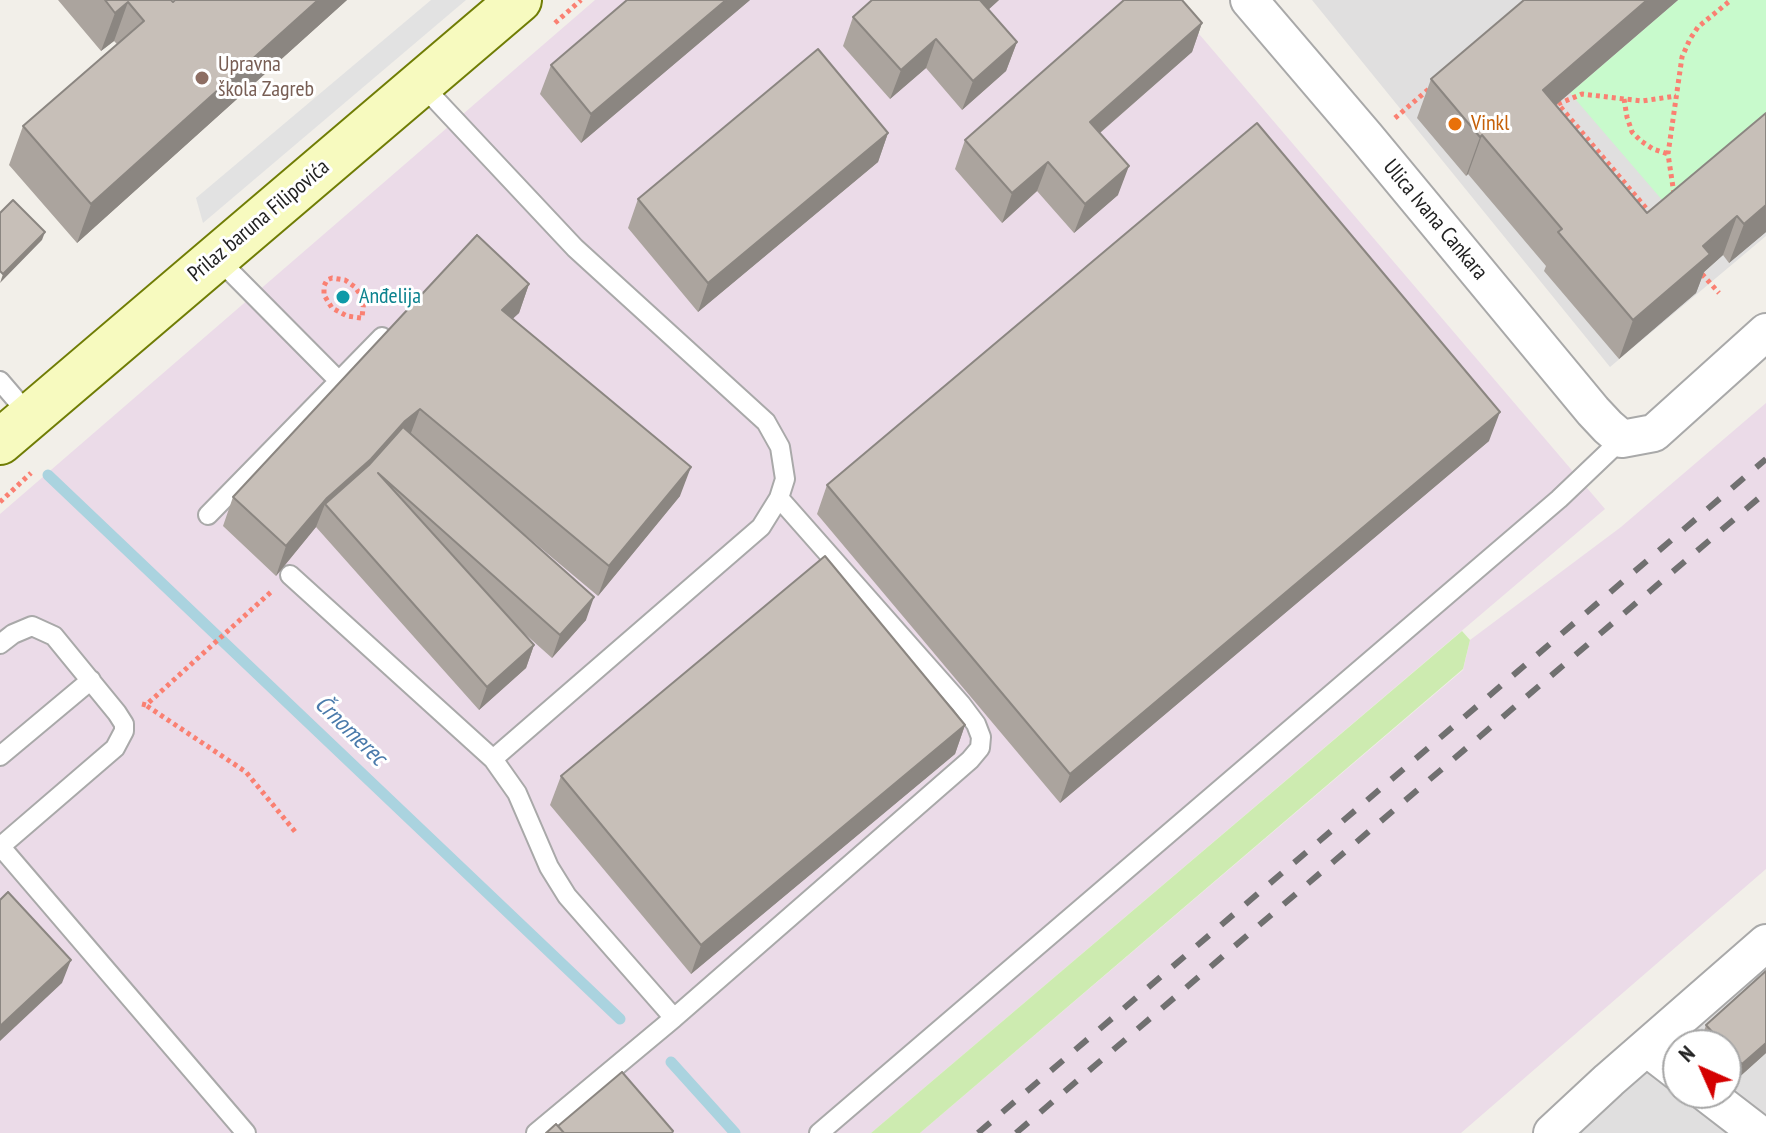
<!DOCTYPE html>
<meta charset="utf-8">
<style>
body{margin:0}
#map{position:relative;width:1766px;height:1133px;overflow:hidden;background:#f2efe9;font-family:"PT Sans Narrow",sans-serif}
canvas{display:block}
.north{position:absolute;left:1662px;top:1029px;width:80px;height:80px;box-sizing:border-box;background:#fff;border:2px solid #a7a7a7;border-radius:50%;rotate:315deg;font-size:22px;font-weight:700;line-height:32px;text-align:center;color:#222}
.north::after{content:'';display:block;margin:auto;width:28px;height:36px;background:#d40000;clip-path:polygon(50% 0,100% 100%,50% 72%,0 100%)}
</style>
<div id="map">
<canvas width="1766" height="1133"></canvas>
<div class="north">N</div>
</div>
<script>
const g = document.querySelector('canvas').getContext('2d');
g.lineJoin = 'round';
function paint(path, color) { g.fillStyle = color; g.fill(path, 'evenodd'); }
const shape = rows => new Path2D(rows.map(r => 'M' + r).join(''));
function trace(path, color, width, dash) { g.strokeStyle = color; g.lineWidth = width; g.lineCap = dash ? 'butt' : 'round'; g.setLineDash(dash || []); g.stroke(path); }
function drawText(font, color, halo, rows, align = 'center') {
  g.font = font + ' "PT Sans Narrow",sans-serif'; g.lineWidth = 6; g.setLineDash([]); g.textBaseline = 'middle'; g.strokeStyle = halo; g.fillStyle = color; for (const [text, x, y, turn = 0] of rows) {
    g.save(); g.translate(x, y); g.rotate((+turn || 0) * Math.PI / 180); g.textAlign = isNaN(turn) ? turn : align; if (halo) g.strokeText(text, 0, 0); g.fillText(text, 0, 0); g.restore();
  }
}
paint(shape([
 [1312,0,1766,0,1766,236,1610,367],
 [1766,961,1766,1133,1570,1133],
 [1678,1045,1726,1045,1726,1093,1678,1093]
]), '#e0dfdf');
paint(shape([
 [595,0,1170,0,1605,509,871,1133,0,1133,0,514],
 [1766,403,1766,869,1461,1133,920,1133,1463,670,1470,640,1621,527]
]), '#ebdbe8');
paint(shape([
 [1462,631,1470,640,1463,669,920,1133,871,1133]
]), '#cdebb0');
paint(shape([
 [1678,0,1766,0,1766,114,1663,201,1570,93]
]), '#c8facc');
paint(shape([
 [431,0,466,0,203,223,196,198]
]), '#e2e2e2');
trace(shape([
 [48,475,620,1019],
 [671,1062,735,1133]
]), '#aad3df', 11);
const service = shape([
 [421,84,575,248,766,422,780,447,785,479,779,498,761,527,493,759],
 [216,257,339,381],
 [0,381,30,416],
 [208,515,382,337],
 [290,575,493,759,517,793,549,867,567,896,674,1018],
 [0,644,13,634,32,626,54,636,117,713,124,724,124,731,115,748,0,847],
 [0,756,91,680],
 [1,847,246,1133],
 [536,1133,674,1018,970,760,980,748,981,737,976,724,961,704,779,498],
 [819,1133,1559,499,1622,439]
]);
const minor = shape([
 [1249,0,1366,137,1593,411,1608,427,1622,439,1654,433,1766,332],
 [1647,1048,1678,1072],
 [1706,1093,1758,1133],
 [1552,1133,1609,1080,1766,943]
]);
const secondary = shape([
 [0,442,519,0]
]);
trace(service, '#a9a9a9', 22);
trace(minor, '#a9a9a9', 40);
trace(secondary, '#707d05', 48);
trace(shape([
 [555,23,581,0],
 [1624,99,1627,117,1632,132,1641,141,1653,149,1668,154],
 [1395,118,1430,88],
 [1674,194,1668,154,1682,57,1690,39,1698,27,1731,0],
 [1651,214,1558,104,1582,94,1642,101,1676,96],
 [1702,274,1719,293],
 [361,318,347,316,332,308,324,295,324,286,327,280,332,278,345,280,355,287,364,300,362,317],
 [0,502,31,473],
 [142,704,146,705,272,591],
 [147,706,246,772,297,834]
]), '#fa8072', 5, [4, 4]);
trace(service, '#fff', 18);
trace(minor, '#fff', 36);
trace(secondary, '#f7fabf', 44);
trace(shape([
 [978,1133,1766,459],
 [1016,1133,1766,492]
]), '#707070', 6, [16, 16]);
paint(shape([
 [58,0,171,0,173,2,175,0,347,0,77,243,9,165,23,126,117,44,114,41,101,51],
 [750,0,581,143,540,94,551,65],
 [999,0,988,10,1017,42,1006,71,962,110,926,68,890,99,843,46,853,17],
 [1524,0,1678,0,1556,105,1647,213,1766,113,1766,232,1729,263,1723,255,1704,272,1696,293,1619,359,1544,271,1546,266,1468,174,1466,176,1417,118,1431,79],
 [1202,23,1192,52,1100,133,1118,195,1074,233,1037,191,1002,223,955,169,965,140],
 [888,133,878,162,698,312,628,228,638,199],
 [529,284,519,313,512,319,680,496,598,596,499,513,586,620,552,658,524,633,534,645,526,668,479,710,316,527,276,576,223,526,233,497],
 [1489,441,1060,803,817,514,827,485],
 [965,725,955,754,691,974,550,805,561,776],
 [1706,1025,1766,1053,1736,1080,1726,1069,1726,1045,1704,1045,1701,1041]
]), '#aba49e');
paint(shape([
 [318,0,347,0,77,243,91,204],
 [726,0,750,0,581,143,591,114],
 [978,0,999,0,968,28],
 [1647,0,1678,0,1529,128,1543,90],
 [128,2,114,41,101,51,115,13],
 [1202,23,1192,52,1079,151,1090,122],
 [936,39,926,68,890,99,901,70],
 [1017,42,1006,71,962,110,973,81],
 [888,133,878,162,698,312,708,283],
 [1482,135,1468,174,1466,176,1480,137],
 [1048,162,1037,191,1002,223,1012,193],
 [1129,166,1118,195,1074,233,1085,204],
 [1766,205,1766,232,1729,263,1744,224],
 [1737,216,1723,255,1704,272,1696,293,1619,359,1633,320,1703,246],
 [45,232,42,240,0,283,3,274],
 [529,284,519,313,491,339,502,310],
 [420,409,409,438,325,504,316,527,276,576,286,546,327,498,405,421],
 [1500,412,1489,441,1060,803,1070,774],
 [691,467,680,496,598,596,609,566],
 [594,597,586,620,552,658,560,635],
 [534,645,526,668,479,710,487,687],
 [965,725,955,754,691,974,701,945],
 [71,960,62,983,0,1041,0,1026],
 [1766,1043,1766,1053,1736,1080,1742,1064]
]), '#8b8681');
const building = shape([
 [105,0,171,0,173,2,175,0,318,0,91,204,23,126,144,21,128,2,115,13,105,0],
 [627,0,726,0,591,114,551,65,627,0],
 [872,0,980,0,1017,42,973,81,936,39,901,70,853,17,872,0],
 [1124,0,1182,0,1202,23,1090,122,1129,166,1085,204,1048,162,1012,193,965,140,1124,0],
 [1524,0,1647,0,1543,90,1647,213,1766,113,1766,205,1744,224,1737,216,1703,246,1710,254,1633,320,1558,232,1562,229,1482,135,1480,137,1431,79,1524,0],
 [818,49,888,133,708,283,638,199,818,49],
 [1257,123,1500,412,1070,774,827,485,1257,123],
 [13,200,45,232,3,274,0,271,0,213,13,200],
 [477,235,529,284,502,310,691,467,609,566,420,409,405,421,371,459,327,498,286,546,233,497,477,235],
 [403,427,594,597,560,635,378,473,534,645,487,687,325,504,369,465,403,427],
 [825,556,965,725,701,945,561,776,825,556],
 [8,892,71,960,0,1026,0,900,8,892],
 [1766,971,1766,1043,1742,1064,1726,1047,1726,1045,1724,1045,1706,1025,1766,971],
 [622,1072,673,1131,672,1133,564,1133,558,1126,622,1072],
 [556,1124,564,1133,546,1133,556,1124]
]);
paint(building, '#c7bfb8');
trace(building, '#8b8681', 2);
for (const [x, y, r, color] of [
 [202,78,8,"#8d6e63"],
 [1455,124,8,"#e8710a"],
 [343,297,8,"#0f9aa8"]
]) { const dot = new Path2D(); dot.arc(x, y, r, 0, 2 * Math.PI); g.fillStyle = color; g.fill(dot); trace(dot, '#fff', 3); }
drawText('22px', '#785e54', '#fff', [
 ["Upravna",218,65],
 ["škola Zagreb",218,90]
], 'left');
drawText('22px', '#c56008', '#fff', [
 ["Vinkl",1471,124]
], 'left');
drawText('22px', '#222', '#fff', [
 ["Ulica Ivana Cankara",1435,220,50],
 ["Prilaz baruna Filipovića",259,221,-40]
]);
drawText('22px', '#0d838f', '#fff', [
 ["Anđelija",359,297]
], 'left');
drawText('italic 24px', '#4a7aab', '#fff', [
 ["Črnomerec",350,731,44]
]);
</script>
